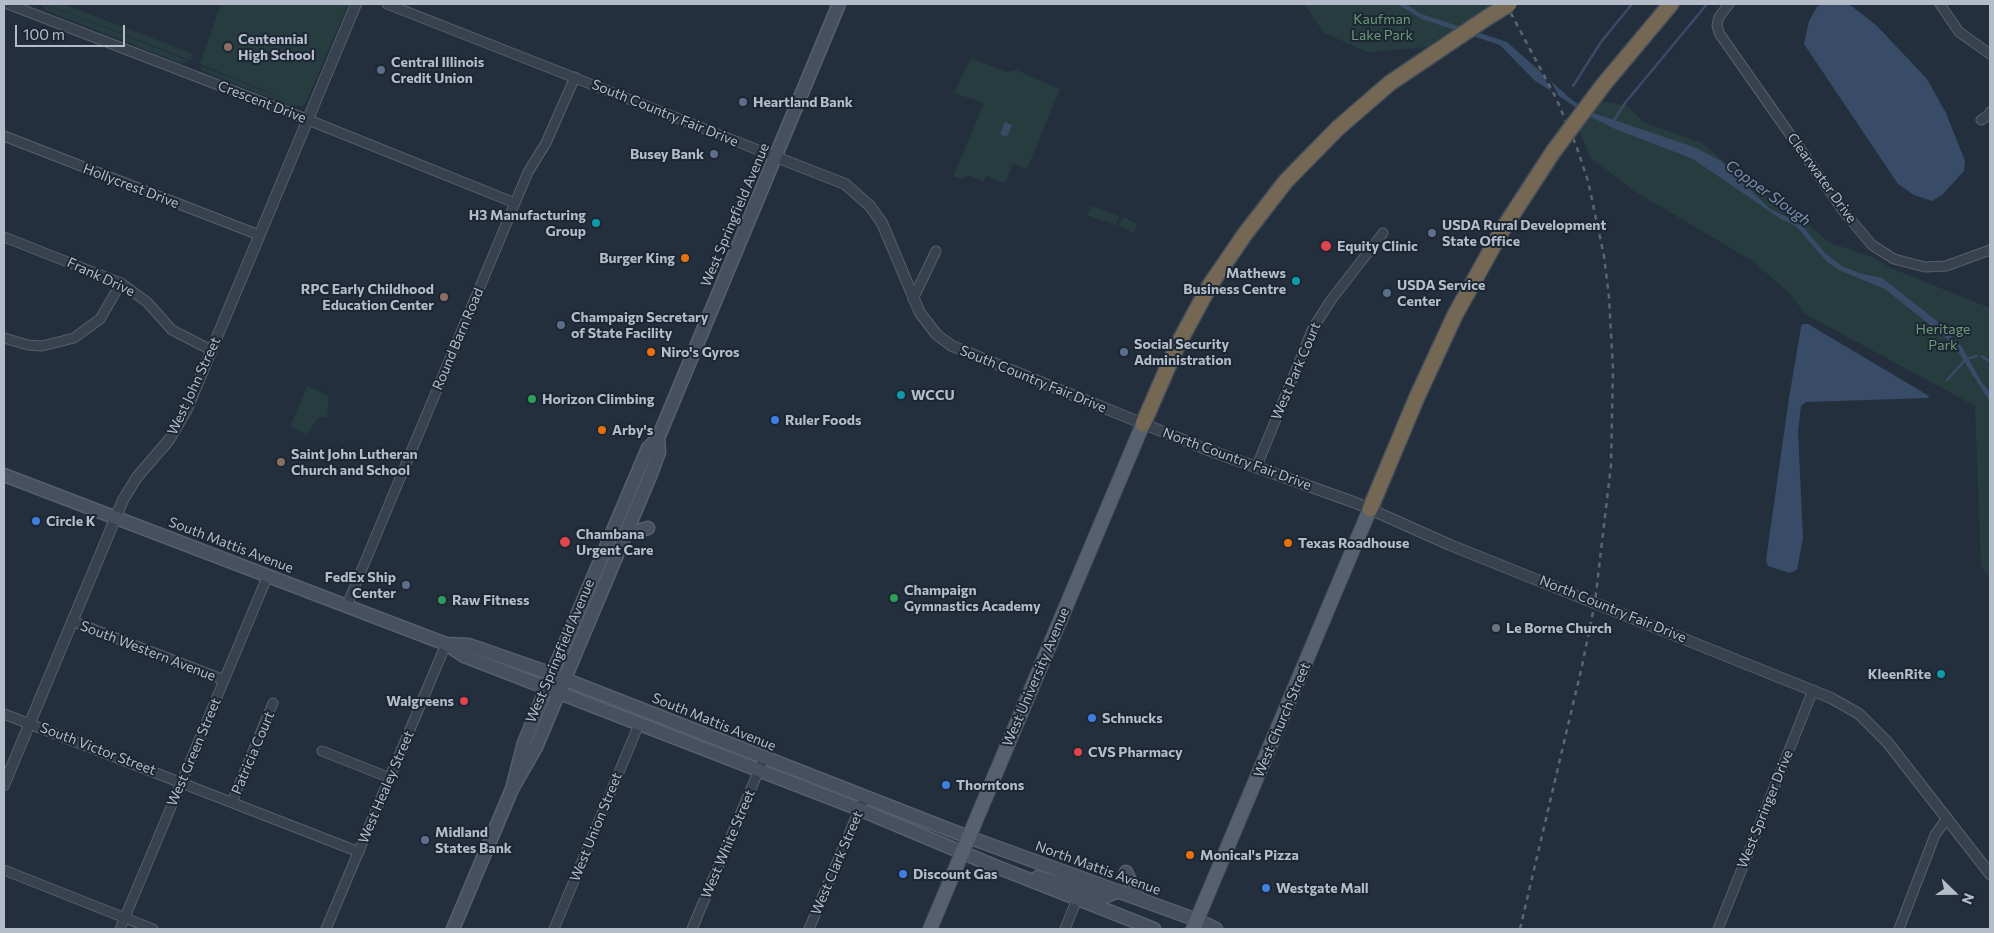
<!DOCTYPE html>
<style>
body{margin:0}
#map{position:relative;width:1994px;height:933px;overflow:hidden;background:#242f3e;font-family:Commissioner,sans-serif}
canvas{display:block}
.frame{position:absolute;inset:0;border:5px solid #b4bcc9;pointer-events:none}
.north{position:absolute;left:1929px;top:868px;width:50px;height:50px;-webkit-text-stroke:4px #1d2633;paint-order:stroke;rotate:112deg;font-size:14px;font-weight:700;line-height:20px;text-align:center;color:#b4bcc9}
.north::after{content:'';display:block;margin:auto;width:18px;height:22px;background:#b4bcc9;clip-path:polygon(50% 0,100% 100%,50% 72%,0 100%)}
.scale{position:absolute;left:15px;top:25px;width:110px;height:22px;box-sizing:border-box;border:2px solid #b4bcc9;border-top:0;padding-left:6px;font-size:15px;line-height:18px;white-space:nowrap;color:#b4bcc9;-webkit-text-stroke:4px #1d2633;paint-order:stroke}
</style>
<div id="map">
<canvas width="1994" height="933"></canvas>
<div class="frame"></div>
<div class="north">N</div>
<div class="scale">100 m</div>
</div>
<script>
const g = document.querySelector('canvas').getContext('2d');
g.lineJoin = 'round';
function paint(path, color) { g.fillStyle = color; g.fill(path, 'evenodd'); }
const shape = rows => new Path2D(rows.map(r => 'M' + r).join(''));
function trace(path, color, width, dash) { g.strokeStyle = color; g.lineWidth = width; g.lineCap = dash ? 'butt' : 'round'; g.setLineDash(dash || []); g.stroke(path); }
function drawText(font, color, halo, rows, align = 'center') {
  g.font = font + ' Commissioner,sans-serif'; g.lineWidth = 4; g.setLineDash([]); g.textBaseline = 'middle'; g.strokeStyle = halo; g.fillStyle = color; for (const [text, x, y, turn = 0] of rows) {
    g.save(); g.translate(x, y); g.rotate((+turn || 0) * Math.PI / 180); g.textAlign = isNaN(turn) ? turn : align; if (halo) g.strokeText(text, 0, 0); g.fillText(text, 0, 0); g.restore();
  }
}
paint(shape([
 [41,4,49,6,189,61,180,63,45,10],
 [46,4,63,4,191,53,192,56,190,60],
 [221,4,348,4,307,100,303,106,291,106,203,71,200,66,294,102,200,64],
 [1304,4,1493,4,1427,47,1367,52,1324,33],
 [971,58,1007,72,1016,70,1060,89,1027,169,1013,164,1005,183,987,176,984,181,967,175,963,179,953,177,984,103,954,93],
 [1600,101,1627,106,1645,123,1700,142,1780,207,1794,213,1830,243,1872,257,1893,269,1990,308,1990,578,1981,566,1975,406,1805,314,1791,295,1754,262,1634,191,1591,158,1579,130],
 [1092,206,1119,216,1116,225,1087,215],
 [1123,217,1136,223,1137,225,1134,233,1118,226],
 [307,386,329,396,327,417,319,417,307,434,290,427]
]), '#263c3f');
paint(shape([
 [1397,4,1406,4,1421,14,1507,42,1572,100,1593,113,1694,147,1721,161,1770,209,1800,223,1824,252,1842,266,1859,273,1882,278,1937,321,1962,347,1982,383,1990,392,1990,402,1957,350,1946,338,1885,289,1841,271,1827,262,1796,226,1781,219,1693,159,1615,129,1591,117,1534,80,1500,45,1422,19],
 [1822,4,1849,4,1877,26,1927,79,1946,113,1965,161,1964,171,1942,195,1932,201,1914,195,1898,184,1804,44,1809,21,1817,7],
 [1005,122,1012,125,1007,137,1000,134],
 [1803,324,1808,324,1929,396,1928,398,1806,402,1801,406,1798,432,1803,538,1797,570,1790,573,1768,566,1766,560,1789,398,1801,327]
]), '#394c67');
paint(shape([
 [1542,69,1547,73,1559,97,1552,93,1540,70]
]), '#242f3e');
trace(shape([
 [1573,86,1601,42,1632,4],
 [1613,122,1625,103,1707,4],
 [1982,356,1990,362],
 [1947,380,1966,359,1977,356]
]), '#394c67', 2.5);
const minor = shape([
 [8,4,291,113,515,203],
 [387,4,776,157],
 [1729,4,1719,17,1717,25,1719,33,1845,213,1872,245,1894,259,1925,267,1946,266,1990,250],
 [1940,4,1959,32,1990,54],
 [1981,120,1989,115,1990,112],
 [4,136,259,235],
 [4,237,121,283,147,302,172,330,211,350],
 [913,299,936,251],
 [4,338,28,345,42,346,74,338,100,319,121,283],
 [1256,468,1313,328,1331,300,1383,233],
 [347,605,528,172,546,143,575,77],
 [72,621,224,680],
 [4,714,359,852],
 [322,751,390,778],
 [232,802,273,703],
 [4,870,153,929],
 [120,929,268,575],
 [326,929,446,644],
 [554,929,639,724],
 [692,929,764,758],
 [809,929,865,796],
 [1065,929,1077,899],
 [1718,929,1813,690],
 [1899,929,1935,835,1947,818]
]);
const tertiary = shape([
 [776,157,845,184,870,206,882,223,920,313,937,335,952,346,1203,448,1356,503,1450,545,1831,698,1859,714,1888,743,1990,874],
 [4,785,123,500,137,477,169,440,187,409,356,4]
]);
const secondary = shape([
 [4,475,446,644,464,656,859,809,992,865,1154,929],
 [625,535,648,528],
 [446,644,469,645,541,670,968,837,1197,920,1216,929],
 [512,789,524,743,552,674,648,448,658,438,839,4],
 [1126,872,1138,898],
 [1038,877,1104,897,1118,891],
 [453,929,512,789,536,747,651,474,659,452,658,438]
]);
const primary = shape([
 [930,929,1143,424],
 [1193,929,1370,509]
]);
const motorway = shape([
 [1604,84,1671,4],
 [1143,424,1177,346,1210,285,1245,234,1286,181,1338,128,1390,83,1488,17],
 [1370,509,1417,397,1455,315,1501,232,1553,152]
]);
trace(minor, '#565f6c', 11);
trace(tertiary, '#565f6c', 12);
trace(secondary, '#565f6c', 15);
trace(primary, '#414a57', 16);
trace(motorway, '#434c59', 18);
trace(minor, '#38414e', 9);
trace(tertiary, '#38414e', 10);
trace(secondary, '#465061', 12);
trace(primary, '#56606e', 14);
trace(motorway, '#746855', 15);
trace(shape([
 [1506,4,1556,98,1576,145,1588,181,1604,256,1609,297,1613,369,1611,465,1595,602,1582,666,1520,929]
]), '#5a6575', 2.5, [5, 5]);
const motorwayBridge = shape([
 [1488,17,1509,4],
 [1553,152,1604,84]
]);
trace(motorwayBridge, '#434c59', 18, []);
trace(motorwayBridge, '#746855', 15);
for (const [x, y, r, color] of [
 [228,47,5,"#8d6e63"],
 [381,70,5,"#5c6f8a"],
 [743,102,5,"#5c6f8a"],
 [714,154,5,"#5c6f8a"],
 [596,223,5,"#0f9aa8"],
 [1432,233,5,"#5c6f8a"],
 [1326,246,6,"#e0444e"],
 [685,258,5,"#e8710a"],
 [1296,281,5,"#0f9aa8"],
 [1387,293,5,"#5c6f8a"],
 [444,297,5,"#8d6e63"],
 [561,325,5,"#5c6f8a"],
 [651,352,5,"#e8710a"],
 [1124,352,5,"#5c6f8a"],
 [901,395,5,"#0f9aa8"],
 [532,399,5,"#2e9e5b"],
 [775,420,5,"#3f7fe0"],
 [602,430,5,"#e8710a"],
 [281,462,5,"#8d6e63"],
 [36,521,5,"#3f7fe0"],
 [565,542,6,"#e0444e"],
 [1288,543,5,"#e8710a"],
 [406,585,5,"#5c6f8a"],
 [894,598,5,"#2e9e5b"],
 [442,600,5,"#2e9e5b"],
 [1496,628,5,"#6b7280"],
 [1941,674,5,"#0f9aa8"],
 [464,701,5,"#e0444e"],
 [1092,718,5,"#3f7fe0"],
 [1078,752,5,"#e0444e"],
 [946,785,5,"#3f7fe0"],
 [425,840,5,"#5c6f8a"],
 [1190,855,5,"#e8710a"],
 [903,874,5,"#3f7fe0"],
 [1266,888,5,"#3f7fe0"]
]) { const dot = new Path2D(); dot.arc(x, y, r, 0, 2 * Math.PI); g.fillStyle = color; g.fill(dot); trace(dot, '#1d2633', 2); }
drawText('14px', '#6b9a76', '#1d2633', [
 ["Kaufman",1382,19],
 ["Lake Park",1382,35],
 ["Heritage",1943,329],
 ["Park",1943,345]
]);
drawText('bold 14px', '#b4bcc9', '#1d2633', [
 ["Centennial",238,39],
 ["High School",238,55],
 ["Central Illinois",391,62],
 ["Credit Union",391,78],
 ["Heartland Bank",753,102],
 ["Busey Bank",704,154,"right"],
 ["H3 Manufacturing",586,215,"right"],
 ["Group",586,231,"right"],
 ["USDA Rural Development",1442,225],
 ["State Office",1442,241],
 ["Equity Clinic",1337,246],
 ["Burger King",675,258,"right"],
 ["Mathews",1286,273,"right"],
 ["Business Centre",1286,289,"right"],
 ["USDA Service",1397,285],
 ["Center",1397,301],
 ["RPC Early Childhood",434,289,"right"],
 ["Education Center",434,305,"right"],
 ["Champaign Secretary",571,317],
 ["of State Facility",571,333],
 ["Social Security",1134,344],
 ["Administration",1134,360],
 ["Niro's Gyros",661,352],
 ["WCCU",911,395],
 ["Horizon Climbing",542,399],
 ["Ruler Foods",785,420],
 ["Arby's",612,430],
 ["Saint John Lutheran",291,454],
 ["Church and School",291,470],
 ["Circle K",46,521],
 ["Chambana",576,534],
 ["Urgent Care",576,550],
 ["Texas Roadhouse",1298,543],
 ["FedEx Ship",396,577,"right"],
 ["Center",396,593,"right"],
 ["Champaign",904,590],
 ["Gymnastics Academy",904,606],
 ["Raw Fitness",452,600],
 ["Le Borne Church",1506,628],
 ["KleenRite",1931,674,"right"],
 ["Walgreens",454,701,"right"],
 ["Schnucks",1102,718],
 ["CVS Pharmacy",1088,752],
 ["Thorntons",956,785],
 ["Midland",435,832],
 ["States Bank",435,848],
 ["Monical's Pizza",1200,855],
 ["Discount Gas",913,874],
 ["Westgate Mall",1276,888]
], 'left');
drawText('14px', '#b4bcc9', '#1d2633', [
 ["Crescent Drive",262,102,21],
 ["South Country Fair Drive",665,113,22],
 ["Clearwater Drive",1822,178,54],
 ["Hollycrest Drive",131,186,21],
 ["West Springfield Avenue",735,215,-67],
 ["Frank Drive",101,277,25],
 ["Round Barn Road",458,339,-67],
 ["West Park Court",1296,371,-67],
 ["South Country Fair Drive",1033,379,22],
 ["West John Street",194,386,-65],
 ["North Country Fair Drive",1237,459,20],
 ["South Mattis Avenue",231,545,21],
 ["North Country Fair Drive",1613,609,22],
 ["South Western Avenue",148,651,21],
 ["West Springfield Avenue",560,651,-67],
 ["West University Avenue",1036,677,-67],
 ["West Church Street",1282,720,-67],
 ["South Mattis Avenue",714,722,22],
 ["South Victor Street",98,749,21],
 ["West Green Street",194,752,-67],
 ["Patricia Court",253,753,-67],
 ["West Healey Street",386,787,-67],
 ["West Springer Drive",1765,809,-68],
 ["West Union Street",596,827,-68],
 ["West White Street",728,844,-67],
 ["West Clark Street",837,863,-67],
 ["North Mattis Avenue",1098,868,20]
]);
drawText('italic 15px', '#7c92b1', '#1d2633', [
 ["Copper Slough",1768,193,36]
]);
</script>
